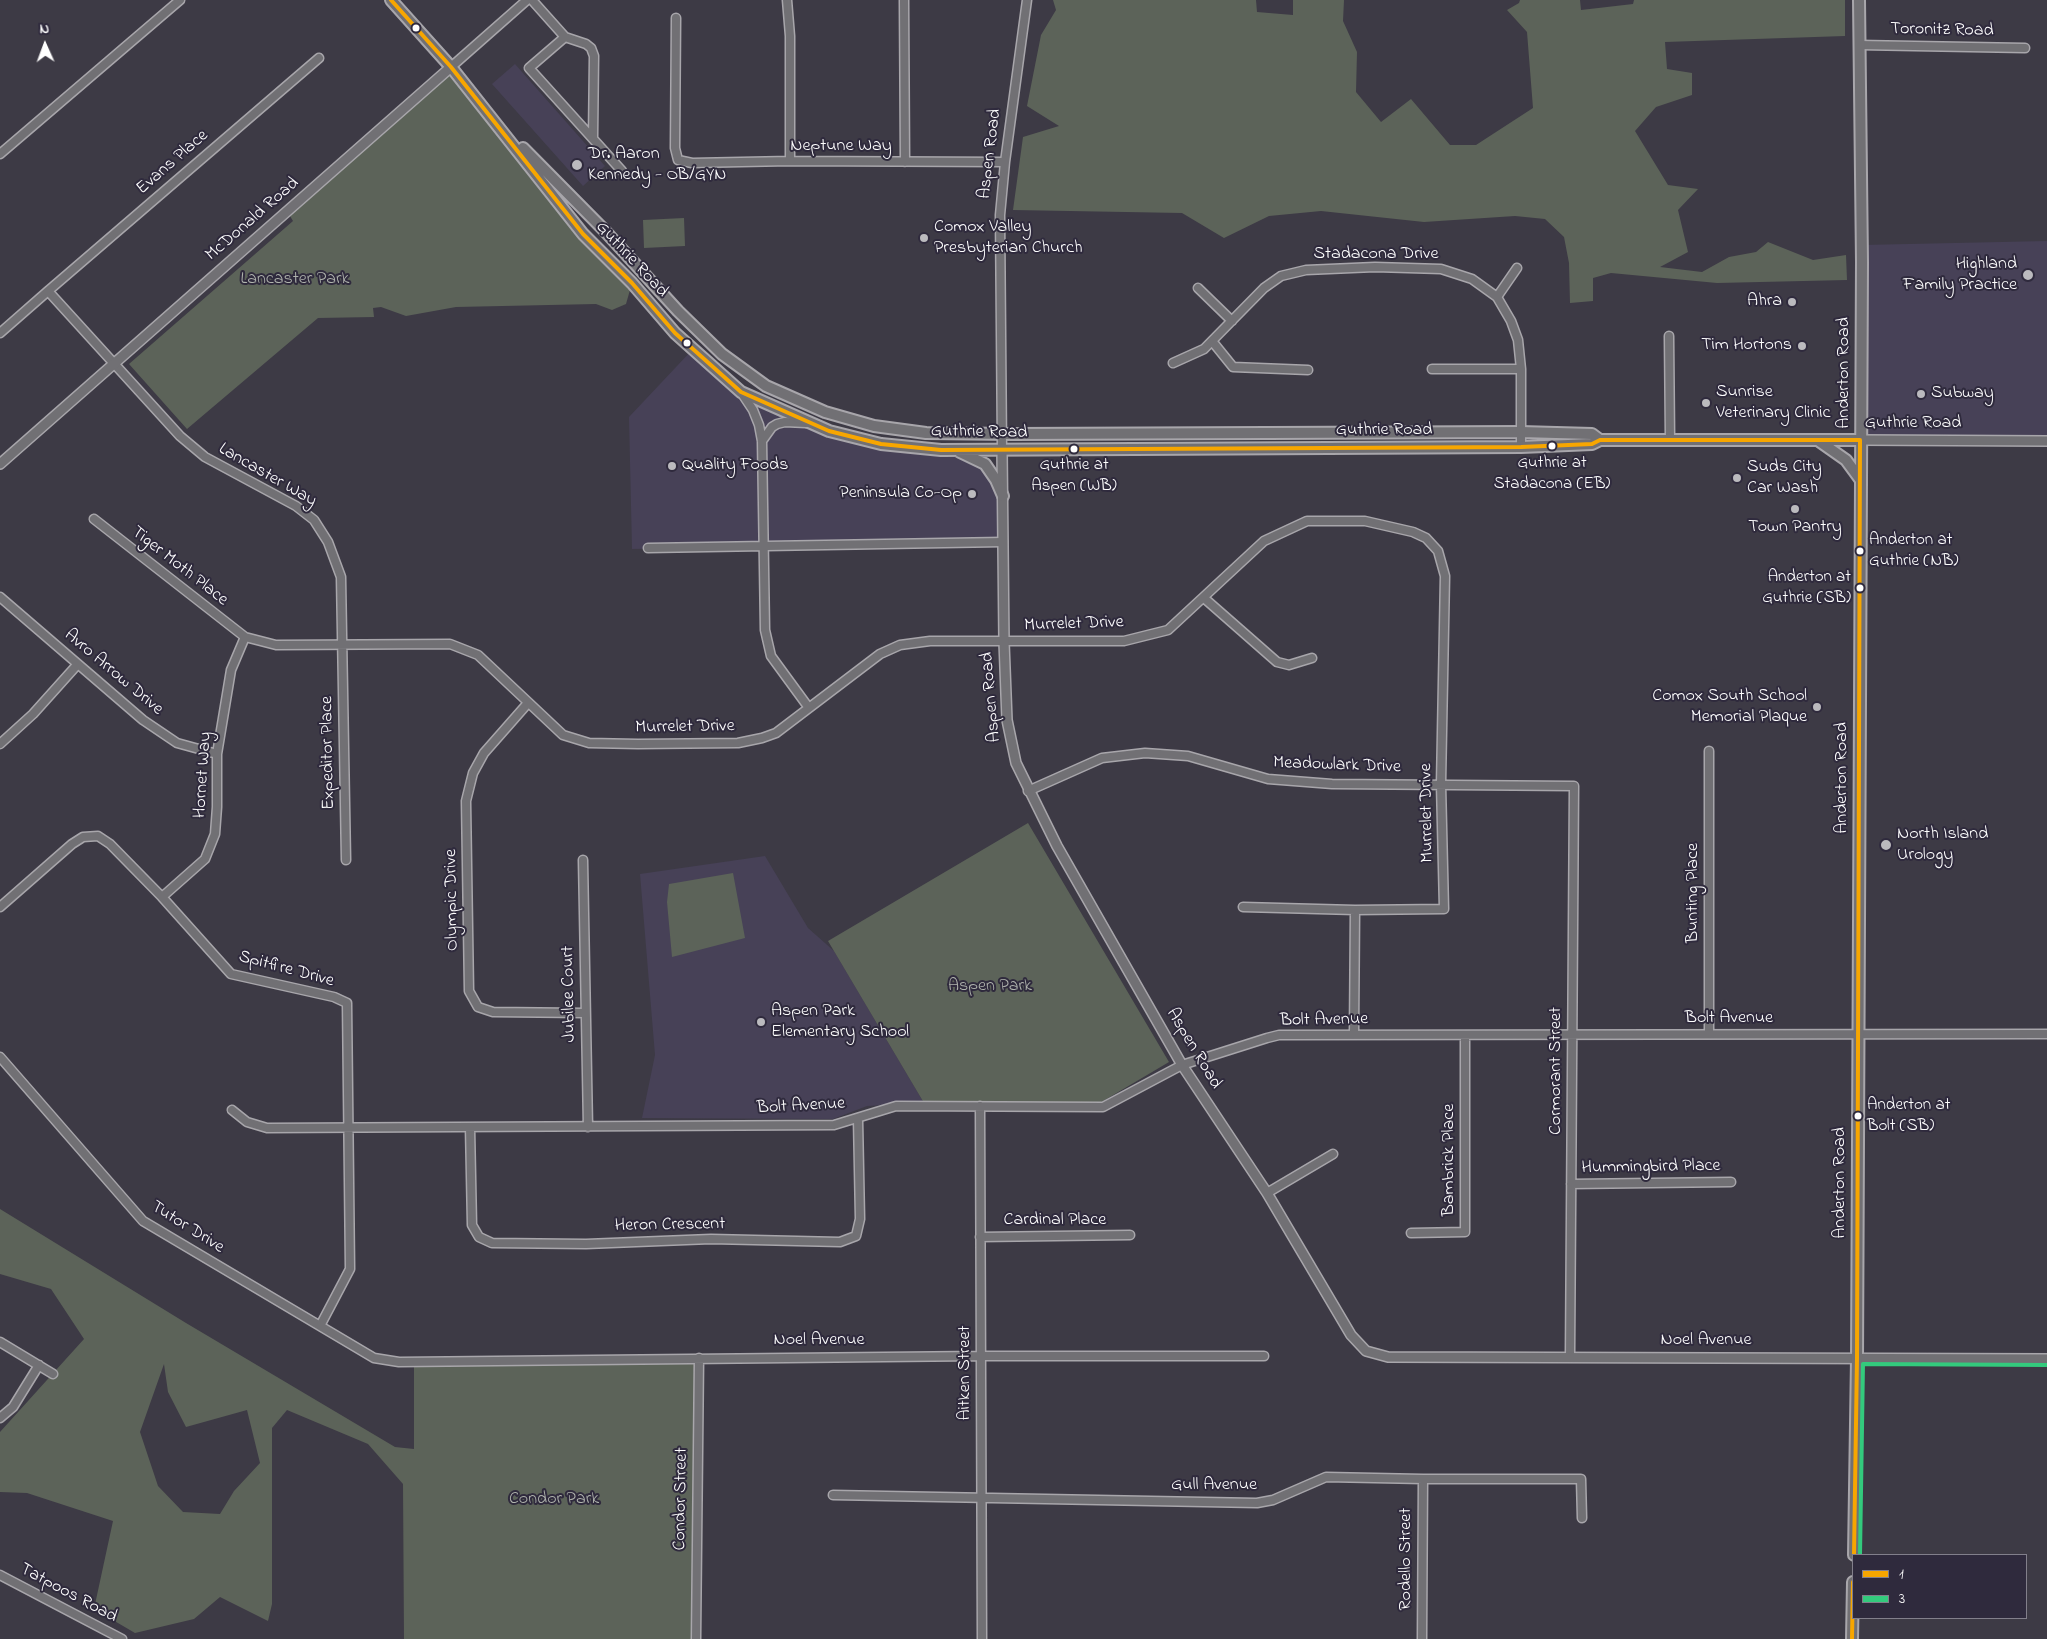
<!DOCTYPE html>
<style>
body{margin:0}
#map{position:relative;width:2047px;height:1639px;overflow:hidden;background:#3d3a45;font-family:"Indie Flower",sans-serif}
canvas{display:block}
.legend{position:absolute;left:1852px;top:1554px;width:175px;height:65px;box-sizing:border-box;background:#2f2a3d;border:1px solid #827f8b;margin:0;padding:6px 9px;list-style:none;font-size:15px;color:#fff}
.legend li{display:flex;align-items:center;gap:10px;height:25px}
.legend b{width:25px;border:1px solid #827f8b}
.north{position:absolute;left:20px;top:20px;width:50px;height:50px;-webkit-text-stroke:4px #2f2a3d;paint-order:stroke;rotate:358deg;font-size:14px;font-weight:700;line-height:20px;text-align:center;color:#fff}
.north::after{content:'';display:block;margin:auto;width:18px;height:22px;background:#fff;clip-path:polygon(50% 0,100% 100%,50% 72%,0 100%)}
</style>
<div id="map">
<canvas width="2047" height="1639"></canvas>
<ul class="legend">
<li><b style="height:6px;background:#f7a600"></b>1</li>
<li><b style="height:6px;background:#33ca7d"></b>3</li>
</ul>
<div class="north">N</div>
</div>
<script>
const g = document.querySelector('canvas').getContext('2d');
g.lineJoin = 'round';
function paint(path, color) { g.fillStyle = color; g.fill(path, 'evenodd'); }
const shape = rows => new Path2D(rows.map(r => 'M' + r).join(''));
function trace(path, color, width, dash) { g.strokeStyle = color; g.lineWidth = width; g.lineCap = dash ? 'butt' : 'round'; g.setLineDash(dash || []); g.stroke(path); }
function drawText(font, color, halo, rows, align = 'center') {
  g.font = font + ' "Indie Flower",sans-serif'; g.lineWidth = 4; g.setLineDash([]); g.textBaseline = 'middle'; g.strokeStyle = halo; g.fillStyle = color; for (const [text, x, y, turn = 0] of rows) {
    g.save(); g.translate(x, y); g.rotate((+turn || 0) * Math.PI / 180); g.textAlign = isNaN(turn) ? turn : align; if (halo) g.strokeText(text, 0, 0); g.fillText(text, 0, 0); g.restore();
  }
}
paint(shape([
 [515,64,605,166,583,186,492,84],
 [2047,241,2047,441,1860,440,1862,245],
 [693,349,741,392,829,431,941,450,978,460,1000,487,1003,542,632,549,629,417],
 [765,856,808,928,834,951,924,1103,867,1106,833,1119,642,1118,655,1055,640,874]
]), '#474157');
paint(shape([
 [1053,0,1256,0,1257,12,1293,15,1293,0,1344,0,1343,21,1357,52,1356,92,1381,122,1411,99,1450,145,1476,145,1533,108,1527,32,1507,10,1519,3,1520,0,1580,0,1581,10,1633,4,1634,0,1845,0,1845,36,1665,42,1667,69,1692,73,1692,95,1656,107,1635,131,1668,185,1698,189,1678,210,1688,252,1660,267,1702,272,1729,257,1756,252,1768,242,1813,260,1846,255,1847,280,1717,283,1611,273,1593,278,1593,301,1570,303,1569,263,1564,237,1545,219,1515,216,1424,222,1321,211,1269,216,1224,238,1182,213,1013,210,1023,137,1059,126,1027,106,1041,35,1056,10],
 [451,67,583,234,632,283,626,304,612,310,596,304,456,307,406,316,381,307,373,308,374,317,318,318,187,429,129,364,293,221,287,211],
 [684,218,685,246,644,248,643,220],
 [1028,823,1169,1062,1098,1104,924,1103,828,941],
 [733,873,745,938,672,957,667,902,669,884],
 [0,1209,186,1323,395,1447,414,1449,414,1362,699,1358,696,1639,404,1639,403,1484,368,1444,287,1410,272,1428,272,1604,268,1621,220,1597,194,1619,135,1633,94,1609,113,1521,27,1493,0,1492,0,1432,84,1339,51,1289,0,1274],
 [164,1364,168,1392,186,1427,247,1410,260,1463,234,1491,220,1514,183,1512,158,1486,140,1432]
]), '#5c6359');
const minor = shape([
 [532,0,565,37,586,44,591,48,594,56,593,138],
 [787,0,790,36,790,161],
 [904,0,905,162],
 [676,18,675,148,678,160,692,163,790,161,1005,162],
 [565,37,529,68,622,171],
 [1859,45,2025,48],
 [451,67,527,0],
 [0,154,180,0],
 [1198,288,1232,321],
 [48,291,319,58],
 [1497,297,1517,268],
 [0,333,48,291,180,436,205,457,296,506,314,520,328,542,341,577,346,860],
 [1669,336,1670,439],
 [1212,341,1233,367,1308,370],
 [1173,363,1204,349,1264,288,1281,276,1306,270,1375,267,1441,269,1472,279,1497,297,1511,321,1518,340,1521,369,1521,447],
 [1432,369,1521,369],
 [741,392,753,410,759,425,762,441,765,630,771,656,809,708],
 [762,441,772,427,777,424,785,422,806,423],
 [1002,450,1000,215,1005,162,1027,0],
 [94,519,245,637,276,645,450,644,478,655,563,735,589,743,638,744,738,743,762,738,776,733,880,654,900,645,930,641,1124,641,1168,630,1264,541,1307,521,1365,521,1413,532,1426,538,1438,551,1445,576,1441,784,1444,909,1355,910,1354,1035],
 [648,548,1003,542],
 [0,597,143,720,177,743,217,754],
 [1204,598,1277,662,1289,665,1312,658],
 [528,703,484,753,473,773,466,801,469,991,478,1007,493,1012,585,1013],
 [0,744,33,714,77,665],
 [1028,791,1102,758,1145,753,1188,756,1268,779,1332,784,1574,786,1570,1357],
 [583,860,588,1127],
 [162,897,205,859,215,834,217,807,217,754,231,670,245,637],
 [0,907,72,844,83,837,98,836,110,844,162,897,231,974,334,997,347,1003,350,1269,320,1326],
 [1243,907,1355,910],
 [1709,1034,1709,751],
 [0,1057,143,1221,374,1358,399,1362,981,1356,1264,1356],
 [980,1106,982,1639],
 [232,1110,247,1122,267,1128,834,1125,896,1106,1103,1107,1182,1065,1267,1038,1279,1035,2047,1034],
 [470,1127,472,1225,479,1237,492,1243,586,1244,711,1239,840,1242,856,1236,860,1219,858,1119],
 [1571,1184,1731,1182],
 [1267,1193,1333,1154],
 [1411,1233,1465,1232,1465,1035],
 [980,1237,1130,1235],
 [0,1342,53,1374],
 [0,1418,13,1407,39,1365],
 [833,1495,1257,1503,1273,1500,1326,1477,1423,1479,1581,1479,1582,1518],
 [0,1575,122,1639],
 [696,1639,699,1358],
 [1422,1639,1423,1479]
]);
const tertiary = shape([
 [1860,440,2047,441],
 [1002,450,1004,642,1007,720,1016,763,1057,846,1182,1065,1267,1193,1351,1335,1366,1351,1388,1357,2047,1359],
 [0,464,451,67]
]);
const secondary = shape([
 [391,0,451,67,583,234,632,283,675,333,741,392,829,431,881,444,941,450,1521,447,1592,444,1600,440,1860,440],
 [523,148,605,231,678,311,722,354,766,386,825,412,874,426,926,433,1013,434,1521,432,1592,434,1600,440],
 [1819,441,1846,460,1860,479],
 [960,452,985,464,996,480,1003,496],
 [1854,1555,1857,1358,1862,262,1859,0],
 [1852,1639,1853,1582]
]);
trace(minor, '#a8a6ab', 11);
trace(tertiary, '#a8a6ab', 12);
trace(secondary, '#a8a6ab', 14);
trace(minor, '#717074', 8);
trace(tertiary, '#717074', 9);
trace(secondary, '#717074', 10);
trace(shape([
 [391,0,451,67,583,234,632,283,675,333,741,392,829,431,881,444,941,450,1521,447,1592,444,1600,440,1860,440,1857,1358,1854,1555],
 [1852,1639,1853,1582]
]), '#f7a600', 4);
trace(shape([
 [1860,1555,1863,1364,2047,1365]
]), '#33ca7d', 4);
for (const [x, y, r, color] of [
 [416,28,4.5,"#fff"],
 [577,165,6,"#bbbabe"],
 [924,238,5,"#bbbabe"],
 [2028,275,6,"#bbbabe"],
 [1792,302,5,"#bbbabe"],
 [687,343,4.5,"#fff"],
 [1802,346,5,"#bbbabe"],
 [1921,394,5,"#bbbabe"],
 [1706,403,5,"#bbbabe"],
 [1552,446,4.5,"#fff"],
 [1074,449,4.5,"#fff"],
 [672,466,5,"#bbbabe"],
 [1737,478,5,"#bbbabe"],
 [972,494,5,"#bbbabe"],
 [1795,509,5,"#bbbabe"],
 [1860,551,4.5,"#fff"],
 [1860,588,4.5,"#fff"],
 [1817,707,5,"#bbbabe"],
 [1886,845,6,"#bbbabe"],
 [761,1022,5,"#bbbabe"],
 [1858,1116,4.5,"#fff"]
]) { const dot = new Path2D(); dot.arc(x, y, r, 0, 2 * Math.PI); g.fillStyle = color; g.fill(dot); trace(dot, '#2f2a3d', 2); }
drawText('17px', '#fff', '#2f2a3d', [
 ["Guthrie at",1552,464],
 ["Stadacona (EB)",1552,485],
 ["Guthrie at",1074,466],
 ["Aspen (WB)",1074,487],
 ["Anderton at",1869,541,"left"],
 ["Guthrie (NB)",1869,562,"left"],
 ["Anderton at",1851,578,"right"],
 ["Guthrie (SB)",1851,599,"right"],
 ["Anderton at",1867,1106,"left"],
 ["Bolt (SB)",1867,1127,"left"]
]);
drawText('18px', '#fff', '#2f2a3d', [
 ["Toronitz Road",1942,31,1],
 ["Neptune Way",841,147],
 ["Aspen Road",991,154,-83],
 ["Evans Place",173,163,-41],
 ["McDonald Road",253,220,-41],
 ["Stadacona Drive",1376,255],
 ["Guthrie Road",631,260,47],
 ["Anderton Road",1845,373,-90],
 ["Guthrie Road",1913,424],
 ["Guthrie Road",1384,431],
 ["Guthrie Road",979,433,1],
 ["Lancaster Way",267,476,30],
 ["Tiger Moth Place",179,567,38],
 ["Murrelet Drive",1074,625,-2],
 ["Avro Arrow Drive",113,673,40],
 ["Aspen Road",992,697,-95],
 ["Murrelet Drive",685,728,-1],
 ["Expeditor Place",329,753,-91],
 ["Meadowlark Drive",1337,766,2],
 ["Hornet Way",204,775,-86],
 ["Anderton Road",1843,778,-90],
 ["Murrelet Drive",1428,813,-91],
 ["Bunting Place",1694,893,-90],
 ["Olympic Drive",453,900,-91],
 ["Spitfire Drive",286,970,15],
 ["Jubilee Court",570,994,-91],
 ["Bolt Avenue",1729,1019],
 ["Bolt Avenue",1324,1021,-1],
 ["Aspen Road",1193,1049,59],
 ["Cormorant Street",1557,1071,-90],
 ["Bolt Avenue",801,1107,-3],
 ["Bambrick Place",1450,1160,-90],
 ["Hummingbird Place",1651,1168,-1],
 ["Anderton Road",1841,1183,-90],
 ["Cardinal Place",1055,1221],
 ["Heron Crescent",670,1226,-1],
 ["Tutor Drive",187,1228,32],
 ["Noel Avenue",819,1341],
 ["Noel Avenue",1706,1341],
 ["Aitken Street",966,1373,-90],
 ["Gull Avenue",1214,1486],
 ["Condor Street",682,1499,-89],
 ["Rodello Street",1407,1559,-90],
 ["Tatpoos Road",68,1594,28]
]);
drawText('18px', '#fff', '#2f2a3d', [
 ["Dr. Aaron",588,155],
 ["Kennedy - OB/GYN",588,176],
 ["Comox Valley",934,228],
 ["Presbyterian Church",934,249],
 ["Highland",2017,265,"right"],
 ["Family Practice",2017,286,"right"],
 ["Ahra",1782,302,"right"],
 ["Tim Hortons",1792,346,"right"],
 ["Sunrise",1716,393],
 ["Veterinary Clinic",1716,414],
 ["Subway",1931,394],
 ["Quality Foods",682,466],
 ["Suds City",1747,468],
 ["Car Wash",1747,489],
 ["Peninsula Co-Op",962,494,"right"],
 ["Town Pantry",1795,528,"center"],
 ["Comox South School",1807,697,"right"],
 ["Memorial Plaque",1807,718,"right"],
 ["North Island",1897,835],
 ["Urology",1897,856],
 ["Aspen Park",771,1012],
 ["Elementary School",771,1033]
], 'left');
drawText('18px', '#b0b4ae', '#2f2a3d', [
 ["Lancaster Park",295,280],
 ["Aspen Park",990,987],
 ["Condor Park",554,1500]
]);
</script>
